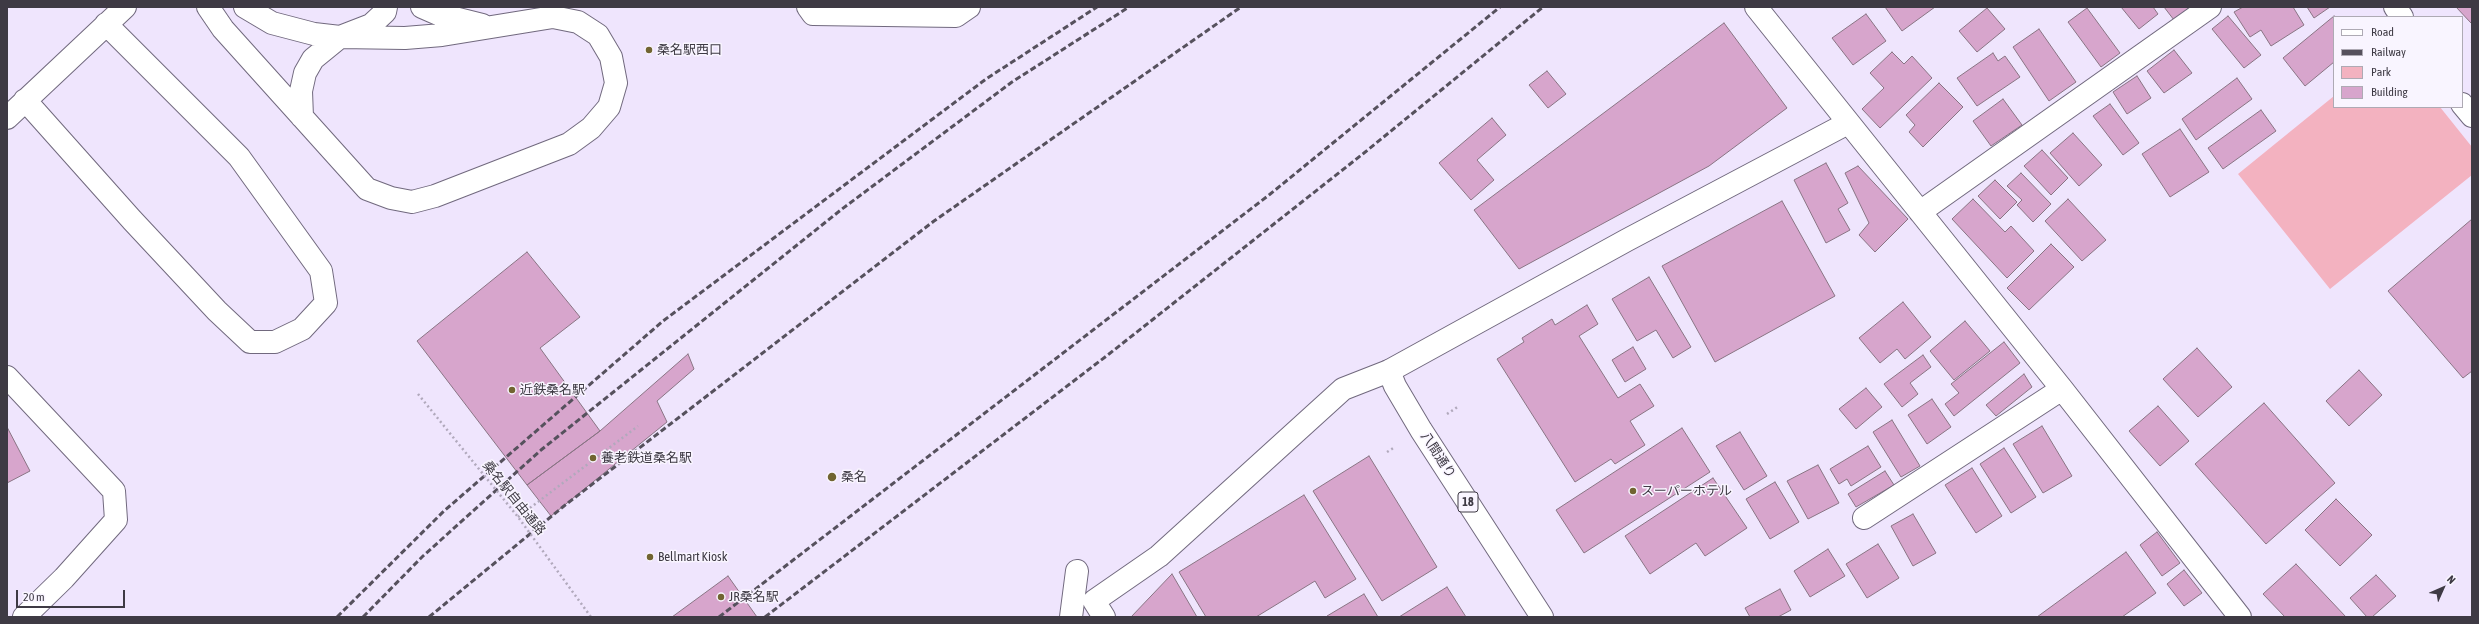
<!DOCTYPE html>
<meta charset="utf-8">
<style>
body{margin:0}
#map{position:relative;width:2479px;height:624px;overflow:hidden;background:#efe5fd;font-family:"Asap Condensed",sans-serif}
canvas{display:block}
.frame{position:absolute;inset:0;border:8px solid #3e3a44;pointer-events:none}
.legend{position:absolute;left:2333px;top:16px;width:130px;height:92px;box-sizing:border-box;background:#f9f5ff;border:1px solid #aeaab4;margin:0;padding:5px 7px;list-style:none;font-size:12px;color:#3e3a44}
.legend li{display:flex;align-items:center;gap:8px;height:20px}
.legend b{width:20px;border:1px solid #aeaab4}
.north{position:absolute;left:2423px;top:568px;width:40px;height:40px;-webkit-text-stroke:3px #f9f5ff;paint-order:stroke;rotate:45deg;font-size:11px;font-weight:700;line-height:16px;text-align:center;color:#3e3a44}
.north::after{content:'';display:block;margin:auto;width:14px;height:18px;background:#3e3a44;clip-path:polygon(50% 0,100% 100%,50% 72%,0 100%)}
.scale{position:absolute;left:16px;top:590px;width:109px;height:18px;box-sizing:border-box;border:2px solid #3e3a44;border-top:0;padding-left:5px;font-size:12px;line-height:14px;white-space:nowrap;color:#3e3a44;-webkit-text-stroke:3px #f9f5ff;paint-order:stroke}
</style>
<div id="map">
<canvas width="2479" height="624"></canvas>
<div class="frame"></div>
<ul class="legend">
<li><b style="height:5px;background:#fff"></b>Road</li>
<li><b style="height:5px;background:#56515d"></b>Railway</li>
<li><b style="height:11px;background:#f3b2c0"></b>Park</li>
<li><b style="height:11px;background:#d7a5cc"></b>Building</li>
</ul>
<div class="north">N</div>
<div class="scale">20 m</div>
</div>
<script>
const g = document.querySelector('canvas').getContext('2d');
g.lineJoin = 'round';
function paint(path, color) { g.fillStyle = color; g.fill(path, 'evenodd'); }
const shape = rows => new Path2D(rows.map(r => 'M' + r).join(''));
function trace(path, color, width, dash) { g.strokeStyle = color; g.lineWidth = width; g.lineCap = dash ? 'butt' : 'round'; g.setLineDash(dash || []); g.stroke(path); }
function drawText(font, color, halo, rows, align = 'center') {
  g.font = font + ' "Asap Condensed","Noto Sans JP",sans-serif'; g.lineWidth = 3; g.setLineDash([]); g.textBaseline = 'middle'; g.strokeStyle = halo; g.fillStyle = color; for (const [text, x, y, turn = 0] of rows) {
    g.save(); g.translate(x, y); g.rotate((+turn || 0) * Math.PI / 180); g.textAlign = isNaN(turn) ? turn : align; if (halo) g.strokeText(text, 0, 0); g.fillText(text, 0, 0); g.restore();
  }
}
paint(shape([
 [2334,96,2334,107,2440,107,2472,147,2472,175,2330,289,2238,174]
]), '#f3b2c0');
const building = shape([
 [1885,7,1935,7,1902,31,1885,7],
 [2121,7,2153,7,2158,14,2139,29,2121,7],
 [2164,7,2190,7,2174,20,2164,7],
 [2243,7,2293,7,2304,25,2271,46,2261,30,2250,37,2234,12,2243,7],
 [2307,7,2330,7,2314,18,2307,7],
 [2456,7,2472,7,2472,23,2471,23,2456,7],
 [1987,8,2005,29,1977,52,1959,31,1987,8],
 [2087,8,2120,53,2101,67,2068,22,2087,8],
 [1866,14,1886,41,1853,65,1832,38,1866,14],
 [2228,16,2261,55,2244,68,2212,29,2228,16],
 [2334,16,2334,62,2305,86,2283,58,2334,16],
 [1724,23,1787,108,1709,166,1519,269,1474,210,1724,23],
 [2039,29,2076,82,2049,101,2013,47,2039,29],
 [2174,50,2192,73,2164,93,2147,71,2174,50],
 [1892,52,1904,64,1912,56,1932,78,1880,128,1862,109,1884,88,1870,73,1892,52],
 [1993,53,1998,61,2005,56,2020,77,1977,106,1957,78,1993,53],
 [1547,71,1566,94,1548,108,1529,85,1547,71],
 [2137,76,2151,98,2127,114,2113,92,2137,76],
 [2237,78,2252,99,2196,140,2182,119,2237,78],
 [1939,83,1963,107,1923,147,1909,132,1915,125,1906,115,1939,83],
 [2003,99,2022,125,1991,146,1973,121,2003,99],
 [2110,104,2139,143,2123,155,2093,116,2110,104],
 [2261,110,2276,131,2223,169,2208,148,2261,110],
 [1492,118,1506,135,1477,160,1494,180,1471,200,1439,163,1492,118],
 [2180,129,2209,172,2170,197,2142,154,2180,129],
 [2073,133,2102,165,2079,186,2050,153,2073,133],
 [2042,150,2068,178,2051,195,2024,166,2042,150],
 [1826,163,1848,203,1838,209,1850,230,1826,243,1794,180,1826,163],
 [1858,166,1908,219,1875,252,1859,235,1869,223,1845,173,1858,166],
 [2021,173,2051,204,2033,222,2017,205,2022,200,2007,186,2021,173],
 [1995,180,2017,202,2000,219,1978,196,1995,180],
 [1973,199,2005,232,2011,226,2034,251,2007,278,1952,219,1973,199],
 [2068,199,2106,240,2082,261,2045,221,2068,199],
 [1782,201,1835,296,1715,362,1662,266,1782,201],
 [2472,219,2472,371,2463,378,2388,291,2472,219],
 [2051,244,2074,267,2029,310,2007,288,2051,244],
 [527,252,580,317,540,348,600,431,527,485,417,341,527,252],
 [1649,277,1691,347,1673,358,1656,330,1637,341,1612,299,1649,277],
 [1903,302,1931,337,1905,359,1897,349,1880,363,1859,338,1903,302],
 [1587,305,1598,324,1579,336,1618,398,1640,384,1654,406,1630,421,1645,445,1615,464,1611,459,1575,482,1497,359,1524,342,1522,338,1552,319,1555,325,1587,305],
 [1965,321,1990,351,1954,380,1930,351,1965,321],
 [2004,342,2020,363,1954,416,1945,404,1959,393,1951,384,2004,342],
 [1633,347,1646,369,1625,382,1612,360,1633,347],
 [2197,348,2232,387,2198,417,2163,379,2197,348],
 [688,354,694,369,657,401,667,422,551,516,527,485,600,431,688,354],
 [1923,355,1931,367,1910,383,1918,394,1902,407,1884,384,1923,355],
 [2359,370,2382,395,2349,426,2326,401,2359,370],
 [2024,374,2032,387,1996,416,1986,405,2024,374],
 [1866,388,1882,407,1856,429,1839,409,1866,388],
 [1932,399,1951,427,1927,444,1908,415,1932,399],
 [2264,403,2335,483,2266,544,2195,464,2264,403],
 [2158,406,2189,441,2160,466,2129,431,2158,406],
 [1892,420,1920,466,1901,477,1873,432,1892,420],
 [2042,426,2072,476,2043,493,2013,444,2042,426],
 [7,427,30,471,7,483,7,427],
 [1682,428,1710,472,1584,553,1556,510,1682,428],
 [1740,432,1767,476,1744,490,1716,446,1740,432],
 [1868,446,1881,467,1851,486,1847,479,1839,484,1830,469,1868,446],
 [2004,448,2036,497,2011,513,1980,464,2004,448],
 [1369,456,1437,567,1382,601,1313,491,1369,456],
 [1818,465,1839,503,1808,519,1787,481,1818,465],
 [1972,468,2002,516,1976,533,1945,485,1972,468],
 [1885,471,1894,485,1856,507,1848,494,1885,471],
 [1713,478,1747,528,1705,556,1696,543,1650,574,1625,536,1713,478],
 [1775,482,1799,522,1770,539,1746,499,1775,482],
 [1304,495,1356,579,1325,598,1315,581,1256,617,1206,617,1179,572,1304,495],
 [2336,499,2372,535,2340,566,2305,530,2336,499],
 [1913,514,1936,553,1913,566,1891,526,1913,514],
 [2157,532,2180,563,2162,576,2140,545,2157,532],
 [1878,544,1899,578,1867,598,1846,564,1878,544],
 [1828,549,1845,576,1810,597,1794,571,1828,549],
 [2126,552,2156,593,2122,617,2037,617,2126,552],
 [2296,564,2346,617,2285,617,2263,594,2296,564],
 [2184,570,2202,593,2184,606,2167,584,2184,570],
 [1172,574,1197,617,1131,617,1172,574],
 [2376,575,2396,596,2372,617,2367,617,2350,598,2376,575],
 [728,576,757,617,672,617,728,576],
 [1447,587,1466,617,1399,617,1447,587],
 [1780,589,1791,610,1778,617,1750,617,1745,608,1780,589],
 [1364,594,1378,617,1328,617,1327,616,1364,594]
]);
paint(building, '#d7a5cc');
trace(building, '#897484', 1);
const minor = shape([
 [208,7,223,29,367,189,391,198,412,202,435,196,569,144,591,128,609,107,616,83,611,57,598,35,578,22,553,17,442,35,405,38,340,37,314,34,272,23,245,7],
 [422,7,438,14,482,25],
 [808,7,813,14,956,16,969,7],
 [1756,7,2062,389,2240,617],
 [2395,7,2402,17],
 [25,100,132,220,217,311,250,342,275,342,302,329,326,303,321,271,239,157,106,24],
 [2462,104,2472,116],
 [302,117,301,91,305,73,313,59,340,37,371,25,385,12,386,7],
 [7,118,125,7],
 [1920,212,2210,7],
 [7,377,114,491,116,520,64,578,24,617],
 [1864,518,2062,389],
 [1071,617,1077,571],
 [1104,617,1094,601,1159,556,1343,389,1389,371,1627,240,1848,123]
]);
const major = shape([
 [1389,371,1395,386,1421,430,1542,617]
]);
trace(minor, '#71697e', 24);
trace(major, '#71697e', 24);
trace(shape([
 [1447,414,1459,406],
 [1387,452,1395,447],
 [518,517,638,426]
]), '#b1a9bc', 2.5, [2, 3]);
trace(minor, '#fff', 22);
trace(major, '#fff', 22);
trace(shape([
 [337,617,444,511,663,321,986,79,1097,7],
 [363,617,423,556,541,450,842,209,1012,82,1129,7],
 [429,617,564,506,934,221,1241,7],
 [719,617,1269,195,1500,7],
 [765,617,1109,354,1364,153,1543,7]
]), '#56515d', 3, [6, 3]);
trace(shape([
 [418,394,518,517,591,617]
]), '#b1a9bc', 2.5, [2, 3]);
for (const [x, y, r, color] of [
 [649,50,4,"#716431"],
 [512,390,4,"#716431"],
 [593,458,4,"#716431"],
 [832,477,5,"#716431"],
 [1633,491,4,"#716431"],
 [650,557,4,"#716431"],
 [721,597,4,"#716431"]
]) { const dot = new Path2D(); dot.arc(x, y, r, 0, 2 * Math.PI); g.fillStyle = color; g.fill(dot); trace(dot, '#f9f5ff', 1.5); }
for (const [x, y, w] of [
 [1468,502,20]
]) { const box = new Path2D(); box.roundRect(x - w / 2, y - 10, w, 20, 3); g.fillStyle = '#f9f5ff'; g.fill(box); trace(box, '#3e3a44', 1); }
drawText('bold 12px', '#3e3a44', null, [
 ["18",1468,502]
]);
drawText('13px', '#3e3a44', '#f9f5ff', [
 ["桑名駅西口",657,50],
 ["近鉄桑名駅",520,390],
 ["養老鉄道桑名駅",601,458],
 ["桑名",841,477],
 ["スーパーホテル",1641,491],
 ["Bellmart Kiosk",658,557],
 ["JR桑名駅",729,597]
], 'left');
drawText('13px', '#3e3a44', '#f9f5ff', [
 ["八間通り",1438,455,57],
 ["桑名駅自由通路",514,498,51]
]);
</script>
